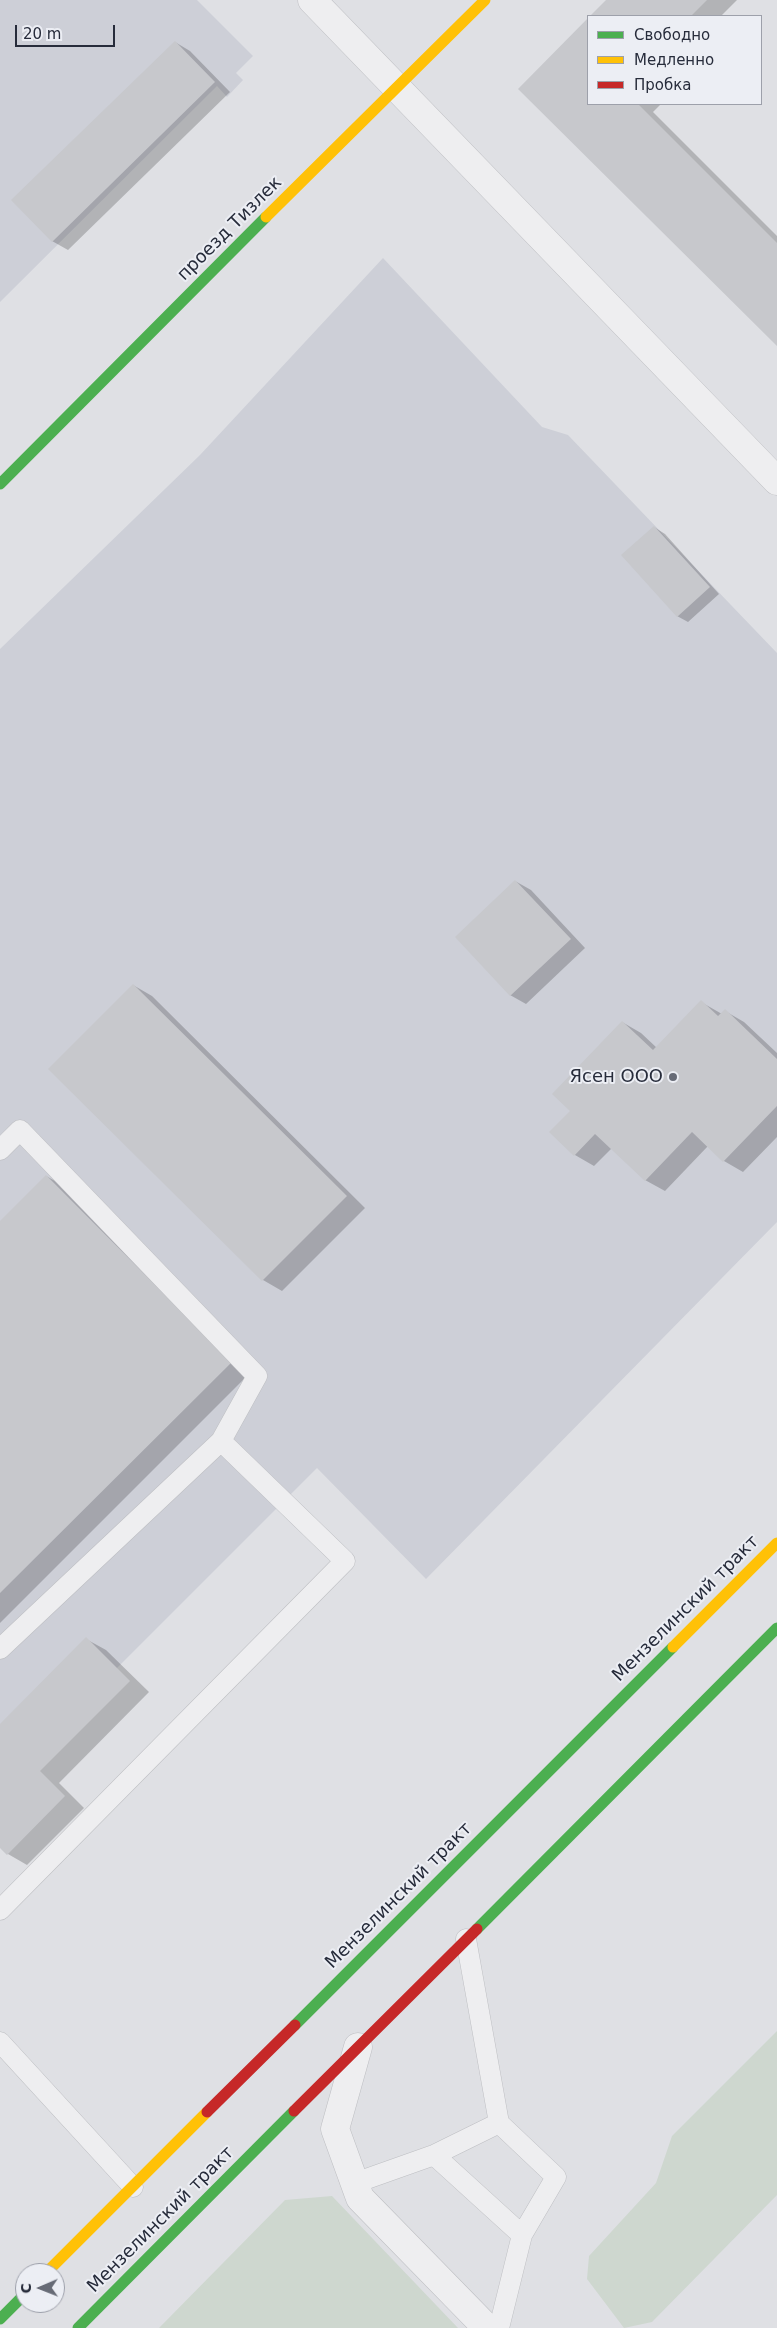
<!DOCTYPE html>
<meta charset="utf-8">
<style>
body{margin:0}
#map{position:relative;width:777px;height:2328px;overflow:hidden;background:#dfe0e4;font-family:"DejaVu Sans",sans-serif}
canvas{display:block}
.legend{position:absolute;left:587px;top:15px;width:175px;height:90px;box-sizing:border-box;background:#eceef4;border:1px solid #9da0aa;margin:0;padding:6px 9px;list-style:none;font-size:15px;color:#272c3b}
.legend li{display:flex;align-items:center;gap:10px;height:25px}
.legend b{width:25px;border:1px solid #9da0aa}
.north{position:absolute;left:15px;top:2263px;width:50px;height:50px;box-sizing:border-box;background:#eceef4;border:1px solid #9da0aa;border-radius:50%;rotate:269deg;font-size:14px;font-weight:700;line-height:20px;text-align:center;color:#272c3b}
.north::after{content:'';display:block;margin:auto;width:18px;height:22px;background:#676b76;clip-path:polygon(50% 0,100% 100%,50% 72%,0 100%)}
.scale{position:absolute;left:15px;top:25px;width:100px;height:22px;box-sizing:border-box;border:2px solid #272c3b;border-top:0;padding-left:6px;font-size:15px;line-height:18px;white-space:nowrap;color:#272c3b;-webkit-text-stroke:4px #eceef4;paint-order:stroke}
</style>
<div id="map">
<canvas width="777" height="2328"></canvas>
<ul class="legend">
<li><b style="height:6px;background:#4caf50"></b>Свободно</li>
<li><b style="height:6px;background:#ffc107"></b>Медленно</li>
<li><b style="height:6px;background:#c62828"></b>Пробка</li>
</ul>
<div class="north">С</div>
<div class="scale">20 m</div>
</div>
<script>
const g = document.querySelector('canvas').getContext('2d');
g.lineJoin = 'round';
function paint(path, color) { g.fillStyle = color; g.fill(path, 'evenodd'); }
const shape = rows => new Path2D(rows.map(r => 'M' + r).join(''));
function trace(path, color, width, dash) { g.strokeStyle = color; g.lineWidth = width; g.lineCap = dash ? 'butt' : 'round'; g.setLineDash(dash || []); g.stroke(path); }
function drawText(font, color, halo, rows, align = 'center') {
  g.font = font + ' "DejaVu Sans",sans-serif'; g.lineWidth = 4; g.setLineDash([]); g.textBaseline = 'middle'; g.strokeStyle = halo; g.fillStyle = color; for (const [text, x, y, turn = 0] of rows) {
    g.save(); g.translate(x, y); g.rotate((+turn || 0) * Math.PI / 180); g.textAlign = isNaN(turn) ? turn : align; if (halo) g.strokeText(text, 0, 0); g.fillText(text, 0, 0); g.restore();
  }
}
paint(shape([
 [0,0,197,0,253,56,236,73,243,80,227,97,217,86,0,302],
 [383,258,542,427,568,435,777,653,777,1222,426,1579,317,1468,0,1785,0,649,200,455]
]), '#cdcfd7');
paint(shape([
 [777,2031,777,2195,652,2322,624,2328,587,2279,589,2256,656,2183,672,2136],
 [332,2196,458,2328,159,2328,285,2200]
]), '#ced7cf');
paint(shape([
 [608,0,737,0,721,16,592,16],
 [588,20,588,104,661,104,653,112,777,236,777,345,520,89],
 [175,42,190,51,230,92,68,250,52,241],
 [654,527,665,534,719,594,688,622,677,616],
 [515,881,531,890,585,948,526,1004,510,995],
 [133,985,152,996,365,1208,282,1291,263,1280,50,1069],
 [701,1002,722,1014,725,1011,744,1022,777,1053,777,1137,743,1172,724,1161,708,1146,665,1191,645,1180,612,1148,594,1166,575,1155,551,1132,572,1111,622,1022,641,1033,657,1048],
 [46,1176,66,1187,250,1373,0,1623,0,1223],
 [86,1639,106,1650,149,1692,59,1783,84,1808,27,1865,8,1854,0,1846,0,1726]
]), '#0003');
paint(shape([
 [606,0,707,0,691,16,590,16],
 [588,18,588,104,638,104,777,243,777,346,518,89],
 [175,41,215,82,52,242,11,200],
 [654,526,710,587,677,617,621,555],
 [515,880,571,939,510,996,455,937],
 [133,984,347,1196,262,1281,48,1069],
 [701,1000,718,1016,725,1009,777,1059,777,1106,723,1162,692,1132,645,1181,595,1134,574,1156,549,1132,570,1111,552,1094,622,1021,653,1050],
 [46,1175,232,1362,0,1593,0,1221],
 [86,1637,130,1681,40,1771,65,1796,7,1855,0,1848,0,1724]
]), '#c7c8cc');
const lane = shape([
 [0,1150,20,1130,257,1376,221,1441,0,1649],
 [0,1910,345,1561,221,1441],
 [466,1939,499,2123],
 [0,2042,133,2187],
 [434,2155,499,2123,556,2177,522,2235],
 [355,2183,434,2155,522,2235,499,2328]
]);
const street = shape([
 [312,0,777,481],
 [358,2047,335,2129,360,2198,487,2328]
]);
trace(lane, '#bdbec2', 21);
trace(street, '#bdbec2', 29);
trace(lane, '#eeeef0', 20);
trace(street, '#eeeef0', 28);
trace(shape([
 [0,484,266,217],
 [477,1929,777,1628],
 [295,2025,673,1647],
 [0,2319,25,2294],
 [78,2328,294,2111]
]), '#4caf50', 11);
trace(shape([
 [266,217,485,0],
 [673,1647,777,1543],
 [46,2273,207,2112]
]), '#ffc107', 11);
trace(shape([
 [294,2111,477,1929],
 [207,2112,295,2025]
]), '#c62828', 11);
for (const [x, y, r, color] of [
 [673,1077,5,"#676b76"]
]) { const dot = new Path2D(); dot.arc(x, y, r, 0, 2 * Math.PI); g.fillStyle = color; g.fill(dot); trace(dot, '#eceef4', 2); }
drawText('18px', '#272c3b', '#eceef4', [
 ["проезд Тизлек",230,229,-45],
 ["Мензелинский тракт",686,1609,-45],
 ["Мензелинский тракт",399,1896,-45],
 ["Мензелинский тракт",161,2220,-45]
]);
drawText('18px', '#272c3b', '#eceef4', [
 ["Ясен ООО",663,1077]
], 'right');
</script>
